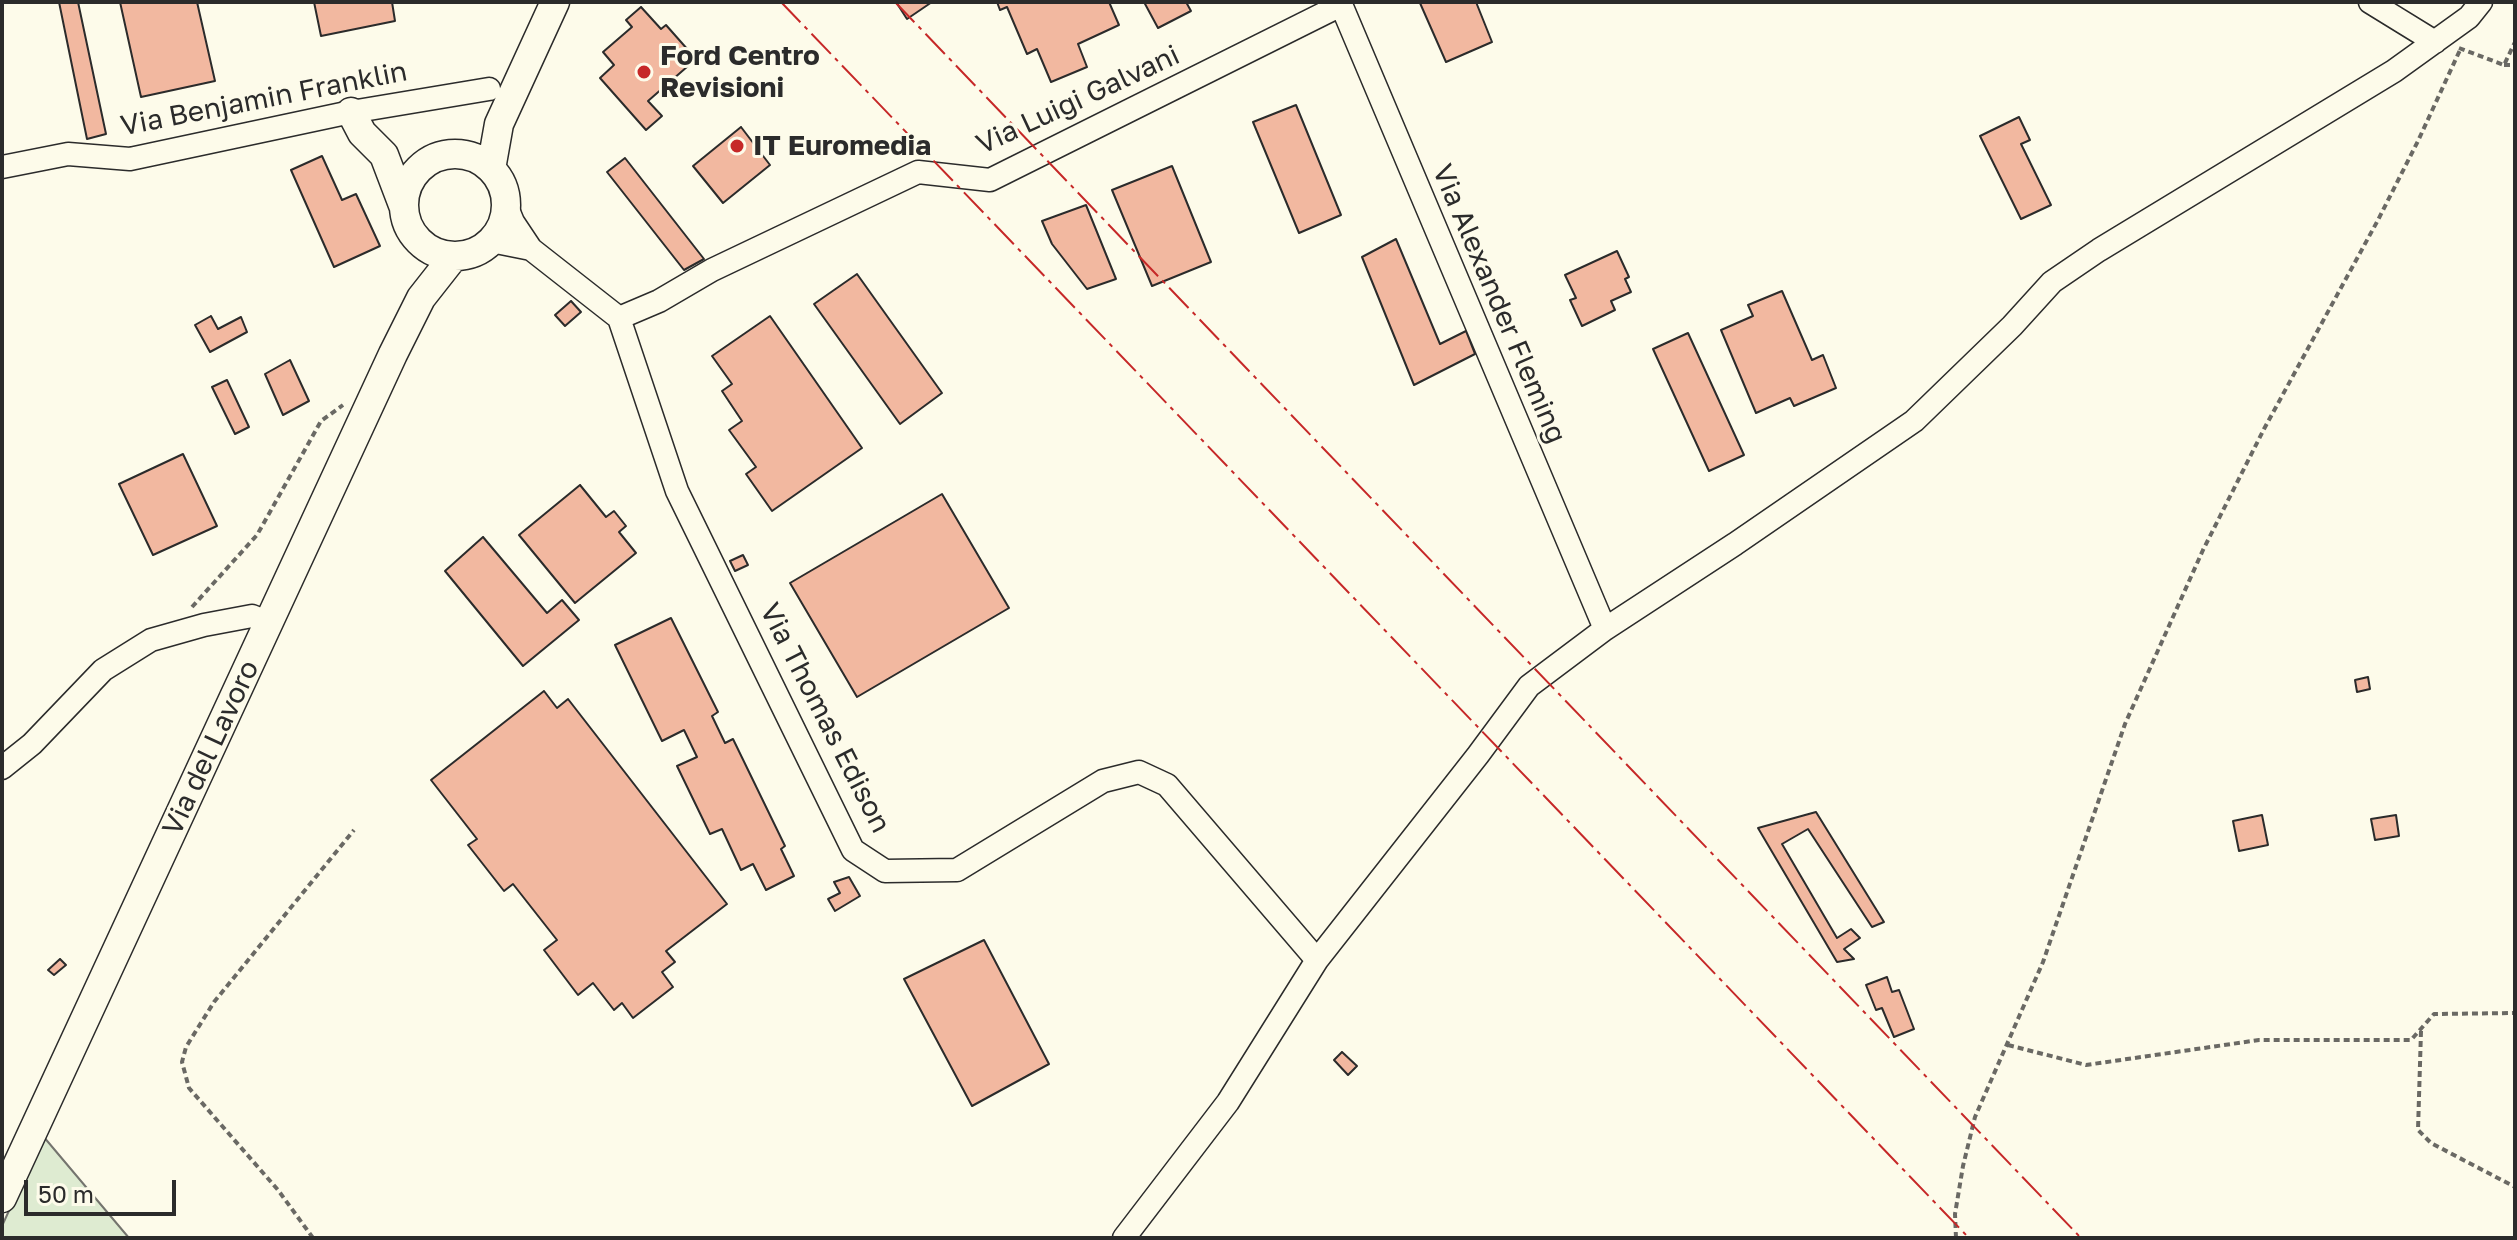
<!DOCTYPE html>
<style>
body{margin:0}
#map{position:relative;width:2517px;height:1240px;overflow:hidden;background:#fdfbea;font-family:"Golos Text",sans-serif}
canvas{display:block}
.frame{position:absolute;inset:0;border:4px solid #2b2b2b;pointer-events:none}
.scale{position:absolute;left:24px;top:1180px;width:152px;height:36px;box-sizing:border-box;border:4px solid #2b2b2b;border-top:0;padding-left:10px;font-size:24px;line-height:28px;white-space:nowrap;color:#2b2b2b;-webkit-text-stroke:6px #fdfbea;paint-order:stroke}
</style>
<div id="map">
<canvas width="2517" height="1240"></canvas>
<div class="frame"></div>
<div class="scale">50 m</div>
</div>
<script>
const g = document.querySelector('canvas').getContext('2d');
g.lineJoin = 'round';
function paint(path, color) { g.fillStyle = color; g.fill(path, 'evenodd'); }
const shape = rows => new Path2D(rows.map(r => 'M' + r).join(''));
function trace(path, color, width, dash) { g.strokeStyle = color; g.lineWidth = width; g.lineCap = dash ? 'butt' : 'round'; g.setLineDash(dash || []); g.stroke(path); }
function drawText(font, color, halo, rows, align = 'center') {
  g.font = font + ' "Golos Text",sans-serif'; g.lineWidth = 6; g.setLineDash([]); g.textBaseline = 'middle'; g.strokeStyle = halo; g.fillStyle = color; for (const [text, x, y, turn = 0] of rows) {
    g.save(); g.translate(x, y); g.rotate((+turn || 0) * Math.PI / 180); g.textAlign = isNaN(turn) ? turn : align; if (halo) g.strokeText(text, 0, 0); g.fillText(text, 0, 0); g.restore();
  }
}
const green = shape([
 [43,1136,129,1238,2,1238,2,1226,43,1136]
]);
paint(green, '#deebd1');
trace(green, '#74746e', 2);
const building = shape([
 [59,2,78,2,106,134,87,139,59,2],
 [120,2,197,2,215,81,141,97,120,2],
 [314,2,392,2,395,21,321,36,314,2],
 [896,2,932,2,907,19,896,2],
 [997,2,1109,2,1119,25,1078,44,1087,67,1051,82,1037,49,1027,54,1007,7,1000,10,997,2],
 [1144,2,1186,2,1191,11,1158,28,1144,2],
 [1476,2,1492,42,1446,62,1420,3,1476,2],
 [641,7,661,29,666,25,696,59,648,101,662,116,646,130,600,78,614,65,603,52,632,27,626,20,641,7],
 [1296,105,1341,215,1299,233,1253,122,1296,105],
 [2019,117,2030,140,2021,144,2051,205,2021,219,1980,136,2019,117],
 [741,127,770,165,723,203,693,166,741,127],
 [322,156,342,200,356,194,380,246,334,267,291,170,322,156],
 [625,158,704,259,684,270,607,172,625,158],
 [1172,166,1211,262,1152,286,1112,190,1172,166],
 [1086,205,1116,279,1087,289,1052,244,1042,221,1086,205],
 [1396,239,1440,344,1466,331,1475,354,1414,385,1362,257,1396,239],
 [1617,251,1629,277,1625,279,1631,292,1611,301,1615,310,1582,326,1570,300,1576,298,1565,275,1617,251],
 [857,274,942,393,900,424,814,304,857,274],
 [1782,291,1812,360,1823,355,1836,388,1794,406,1790,398,1756,413,1721,330,1753,316,1748,305,1782,291],
 [571,301,581,312,565,326,555,315,571,301],
 [211,316,218,329,241,317,247,332,210,352,195,325,211,316],
 [770,316,862,448,772,511,746,474,756,467,729,430,742,421,722,391,732,384,712,356,770,316],
 [1688,333,1744,455,1709,471,1653,349,1688,333],
 [290,360,309,401,283,415,265,374,290,360],
 [227,380,249,427,235,434,212,387,227,380],
 [183,454,217,526,153,555,119,484,183,454],
 [580,485,606,517,614,511,626,526,619,532,636,553,575,603,519,535,580,485],
 [942,494,1009,608,857,697,790,583,942,494],
 [483,537,547,613,562,600,579,620,523,666,445,571,483,537],
 [743,555,748,565,735,571,730,561,743,555],
 [671,618,718,712,712,716,725,743,733,739,785,846,781,849,794,876,766,890,753,864,741,870,722,829,710,834,677,766,697,757,684,730,662,741,615,645,671,618],
 [2368,677,2370,689,2357,692,2355,680,2368,677],
 [544,691,557,708,568,699,727,904,666,951,675,962,662,972,673,987,633,1018,622,1003,614,1010,593,983,578,995,544,950,557,940,513,884,504,891,468,845,477,839,431,780,544,691],
 [1816,812,1884,922,1872,927,1808,829,1782,844,1837,938,1851,929,1860,938,1844,949,1854,959,1837,962,1758,828,1816,812],
 [2262,815,2268,845,2239,851,2233,821,2262,815],
 [2396,815,2399,836,2375,840,2371,819,2396,815],
 [849,877,860,896,835,911,828,899,840,893,834,882,849,877],
 [984,940,1049,1064,972,1106,904,979,984,940],
 [60,959,66,965,54,975,48,970,60,959],
 [1887,977,1892,992,1899,990,1914,1029,1894,1037,1882,1008,1876,1010,1866,985,1887,977],
 [1342,1052,1357,1066,1348,1075,1334,1060,1342,1052]
]);
paint(building, '#f2b8a0');
trace(building, '#2b2b2b', 2);
const minor = shape([
 [1340,2,1605,629],
 [2370,2,2435,42],
 [2,167,68,154,130,159,351,112,489,89],
 [506,205,513,222,531,249,619,318,677,491,853,850,885,871,957,870,1103,781,1139,772,1167,785,1317,960],
 [491,241,531,249],
 [619,318,659,301,712,270,918,172,990,180,1341,5],
 [2,768,32,744,103,670,151,640,204,625,252,616,269,623],
 [1124,1238,1228,1102,1317,960,1478,755,1529,686,1605,629,1735,544,1914,421,2012,326,2052,282,2099,250,2394,71,2469,17,2481,2]
]);
const major = shape([
 [351,112,362,133,384,155,403,205],
 '404 205a51 51 0 1 1 102 0a51 51 0 1 1-102 0Z',
 [491,169,499,124,555,2],
 [2,1198,393,354,421,298,454,256]
]);
trace(minor, '#2b2b2b', 25);
trace(major, '#2b2b2b', 31);
trace(shape([
 [2459,48,2504,65,2515,42],
 [2504,65,2515,65],
 [192,607,257,535,321,421,343,405],
 [2421,1031,2418,1130,2431,1143,2515,1187],
 [2008,1045,2086,1065,2259,1040,2411,1040,2434,1014,2515,1013],
 [313,1238,278,1190,189,1088,182,1062,186,1047,214,1002,354,830],
 [1956,1238,1955,1214,1963,1166,1975,1117,2043,962,2125,724,2203,550,2264,429,2378,220,2418,141,2460,50]
]), '#6a6964', 4, [6, 4]);
trace(minor, '#fdfbea', 22);
trace(major, '#fdfbea', 28);
trace(shape([
 [781,2,1969,1238],
 [895,2,2081,1238]
]), '#c62828', 2, [28, 6, 4, 6]);
for (const [x, y, r, color] of [
 [644,72,8,"#c62828"],
 [737,146,8,"#c62828"]
]) { const dot = new Path2D(); dot.arc(x, y, r, 0, 2 * Math.PI); g.fillStyle = color; g.fill(dot); trace(dot, '#fdfbea', 3); }
drawText('bold 28px', '#2b2b2b', '#fdfbea', [
 ["Ford Centro",660,56],
 ["Revisioni",660,88],
 ["IT Euromedia",753,146]
], 'left');
drawText('28px', '#2b2b2b', '#fdfbea', [
 ["Via Benjamin Franklin",264,99,-11],
 ["Via Luigi Galvani",1078,100,-25],
 ["Via Alexander Fleming",1499,304,67],
 ["Via Thomas Edison",825,718,63],
 ["Via del Lavoro",211,748,-65]
]);
</script>
